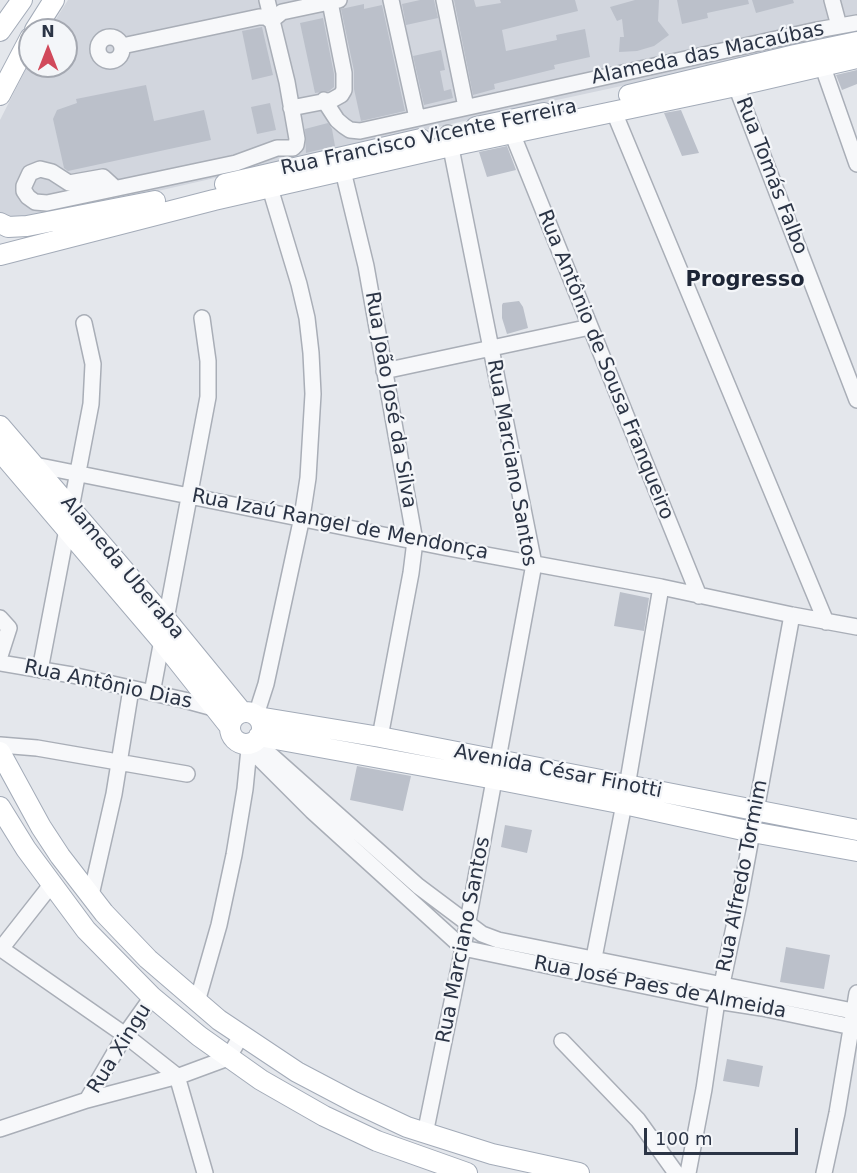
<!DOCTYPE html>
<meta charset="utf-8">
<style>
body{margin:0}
#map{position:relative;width:857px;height:1173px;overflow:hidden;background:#e4e7ec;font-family:"DejaVu Sans",sans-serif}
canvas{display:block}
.north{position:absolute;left:18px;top:18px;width:60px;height:60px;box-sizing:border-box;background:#f4f6f9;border:2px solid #a4a8b1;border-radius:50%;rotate:0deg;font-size:16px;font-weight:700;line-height:24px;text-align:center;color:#2b3445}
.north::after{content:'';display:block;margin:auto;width:21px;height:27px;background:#d1495b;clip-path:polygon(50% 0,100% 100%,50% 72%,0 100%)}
.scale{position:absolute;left:644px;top:1128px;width:154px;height:27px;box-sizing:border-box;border:3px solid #2b3445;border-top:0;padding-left:8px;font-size:18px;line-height:21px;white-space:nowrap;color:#2b3445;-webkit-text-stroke:4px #f4f6f9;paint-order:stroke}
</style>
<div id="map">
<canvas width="857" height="1173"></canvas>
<div class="north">N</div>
<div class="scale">100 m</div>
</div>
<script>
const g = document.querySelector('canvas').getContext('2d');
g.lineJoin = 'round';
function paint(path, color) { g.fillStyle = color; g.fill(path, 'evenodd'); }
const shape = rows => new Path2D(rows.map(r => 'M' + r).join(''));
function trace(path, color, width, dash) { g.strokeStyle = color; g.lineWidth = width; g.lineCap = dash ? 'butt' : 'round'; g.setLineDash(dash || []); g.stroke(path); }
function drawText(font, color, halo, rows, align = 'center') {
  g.font = font + ' "DejaVu Sans",sans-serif'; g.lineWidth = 4.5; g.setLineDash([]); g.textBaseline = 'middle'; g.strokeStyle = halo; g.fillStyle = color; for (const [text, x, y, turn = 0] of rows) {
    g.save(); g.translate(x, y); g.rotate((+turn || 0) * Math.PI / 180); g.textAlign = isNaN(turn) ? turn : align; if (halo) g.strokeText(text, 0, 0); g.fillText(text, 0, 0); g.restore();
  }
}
paint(shape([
 [68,0,857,0,857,35,543,103,149,193,21,220,0,216,0,120,30,61,30,66,66,66,66,30,49,30]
]), '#d2d6de');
paint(shape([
 [420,0,434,0,438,18,406,25,402,4],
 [454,0,474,0,476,7,501,3,500,0,575,0,578,11,502,30,506,51,557,40,556,35,585,29,590,57,554,65,555,69,494,84,495,89,473,95],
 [635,0,659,0,658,21,669,35,654,46,637,51,619,52,620,37,624,37,622,19,617,21,610,7],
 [677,0,748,0,749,4,707,13,708,18,682,24],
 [752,0,793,0,794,3,756,13],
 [364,4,364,9,382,5,405,111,361,121,354,89,354,71,341,9],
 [323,18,334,74,334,87,329,91,315,93,300,23],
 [262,27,273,75,252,80,242,31],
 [441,50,445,70,440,71,444,91,451,89,453,98,424,105,413,56],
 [857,70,857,84,842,90,836,75],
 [146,85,154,121,204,110,211,140,68,171,64,168,53,119,57,110,77,103,76,99],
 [270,103,276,130,257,134,251,107],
 [681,110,699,153,682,156,664,113],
 [328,123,332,129,335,146,306,153,305,129],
 [507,146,516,170,487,177,479,152],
 [519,301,523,307,528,328,507,334,502,318,502,305,503,303],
 [620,592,649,598,644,631,614,626],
 [357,766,411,776,403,811,350,800],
 [505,825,532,830,527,853,501,847],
 [786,947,830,955,824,989,780,982],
 [727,1059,763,1066,759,1087,723,1081]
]), '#bbc0ca');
const minor = shape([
 [391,0,417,118],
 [444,0,466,107],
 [832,0,839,26],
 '98 49a12 12 0 1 1 24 0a12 12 0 1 1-24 0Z',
 [122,46,259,17,266,17,271,21,282,12,339,0],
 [819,56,857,164],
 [736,86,857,400],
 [324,100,337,120,344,126,350,130,360,131,817,30,857,23],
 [291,108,332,100,341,95,344,90,344,73,330,2],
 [614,112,826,622],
 [512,133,699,596],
 [343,171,366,266,415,541,411,573,380,737],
 [115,188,103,177,69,183,52,172,40,169,30,173,24,186,24,191,28,197,35,202,47,203,236,163,277,148,293,148,296,145,297,139,287,82,267,0],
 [384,371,590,327],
 [30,464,443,547,661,587,792,615,857,627],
 [0,618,9,628,0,656],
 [0,663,72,675,184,700,217,709],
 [40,670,91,404,93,364,84,323],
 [152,693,208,397,208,361,202,318],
 [256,715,266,684,302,517,308,478,313,394,311,353,307,318,299,284,270,188],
 [255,741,418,886,482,934,498,940,857,1012],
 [244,743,312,811,463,948,717,1001,762,1008,857,1028],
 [0,745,37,748,187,774],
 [91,895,114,794,131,689],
 [0,948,125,1035,177,1076,205,1173],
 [0,950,51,885],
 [592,968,624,804,661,587],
 [197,1002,219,925,234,855,245,789,249,749],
 [562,1041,638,1120,676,1173],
 [87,1100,125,1035,152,997],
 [0,1129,87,1100,182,1075,228,1058,241,1036],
 [425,1134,463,948,534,564,448,133],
 [688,1173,704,1089,717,1001,722,984,739,903,792,615],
 [824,1173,837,1113,857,993]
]);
const major = shape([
 [35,30,54,0],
 [0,31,22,0],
 [0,95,30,38],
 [629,95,795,55,857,42],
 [476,127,544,113],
 [225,184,421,139],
 [0,223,8,227,27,226,155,201],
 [0,255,214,200,451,146,736,86,857,58],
 [0,426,165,618,242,712],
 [0,451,161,640,230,727],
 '230 728a16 16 0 1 1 32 0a16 16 0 1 1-32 0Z',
 [258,717,380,737,857,830],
 [259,736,495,779,624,804,752,832,857,851],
 [0,752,41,827,60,856,104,913,148,959,219,1020,297,1072,354,1102,407,1127,492,1154,579,1173],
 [0,807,26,849,86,930,152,997,199,1036,261,1080,324,1116,377,1141,467,1173]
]);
trace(minor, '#a9aeb7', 18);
trace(major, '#a3abb8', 22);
trace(minor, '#f7f8fa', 15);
trace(major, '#fff', 20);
drawText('20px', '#2b3445', '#f4f6f9', [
 ["Alameda das Macaúbas",708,54,-12],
 ["Rua Francisco Vicente Ferreira",429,138,-12],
 ["Rua Tomás Falbo",771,176,69],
 ["Rua Antônio de Sousa Franqueiro",605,365,68],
 ["Rua João José da Silva",390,400,80],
 ["Rua Marciano Santos",511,463,80],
 ["Rua Izaú Rangel de Mendonça",340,525,11],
 ["Alameda Uberaba",122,568,50],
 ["Rua Antônio Dias",108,685,12],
 ["Avenida César Finotti",558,772,11],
 ["Rua Alfredo Tormim",743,876,-79],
 ["Rua Marciano Santos",464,940,-79],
 ["Rua José Paes de Almeida",660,988,11],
 ["Rua Xingu",120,1049,-58]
]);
drawText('bold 21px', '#1d2536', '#f4f6f9', [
 ["Progresso",745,281]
]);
</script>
